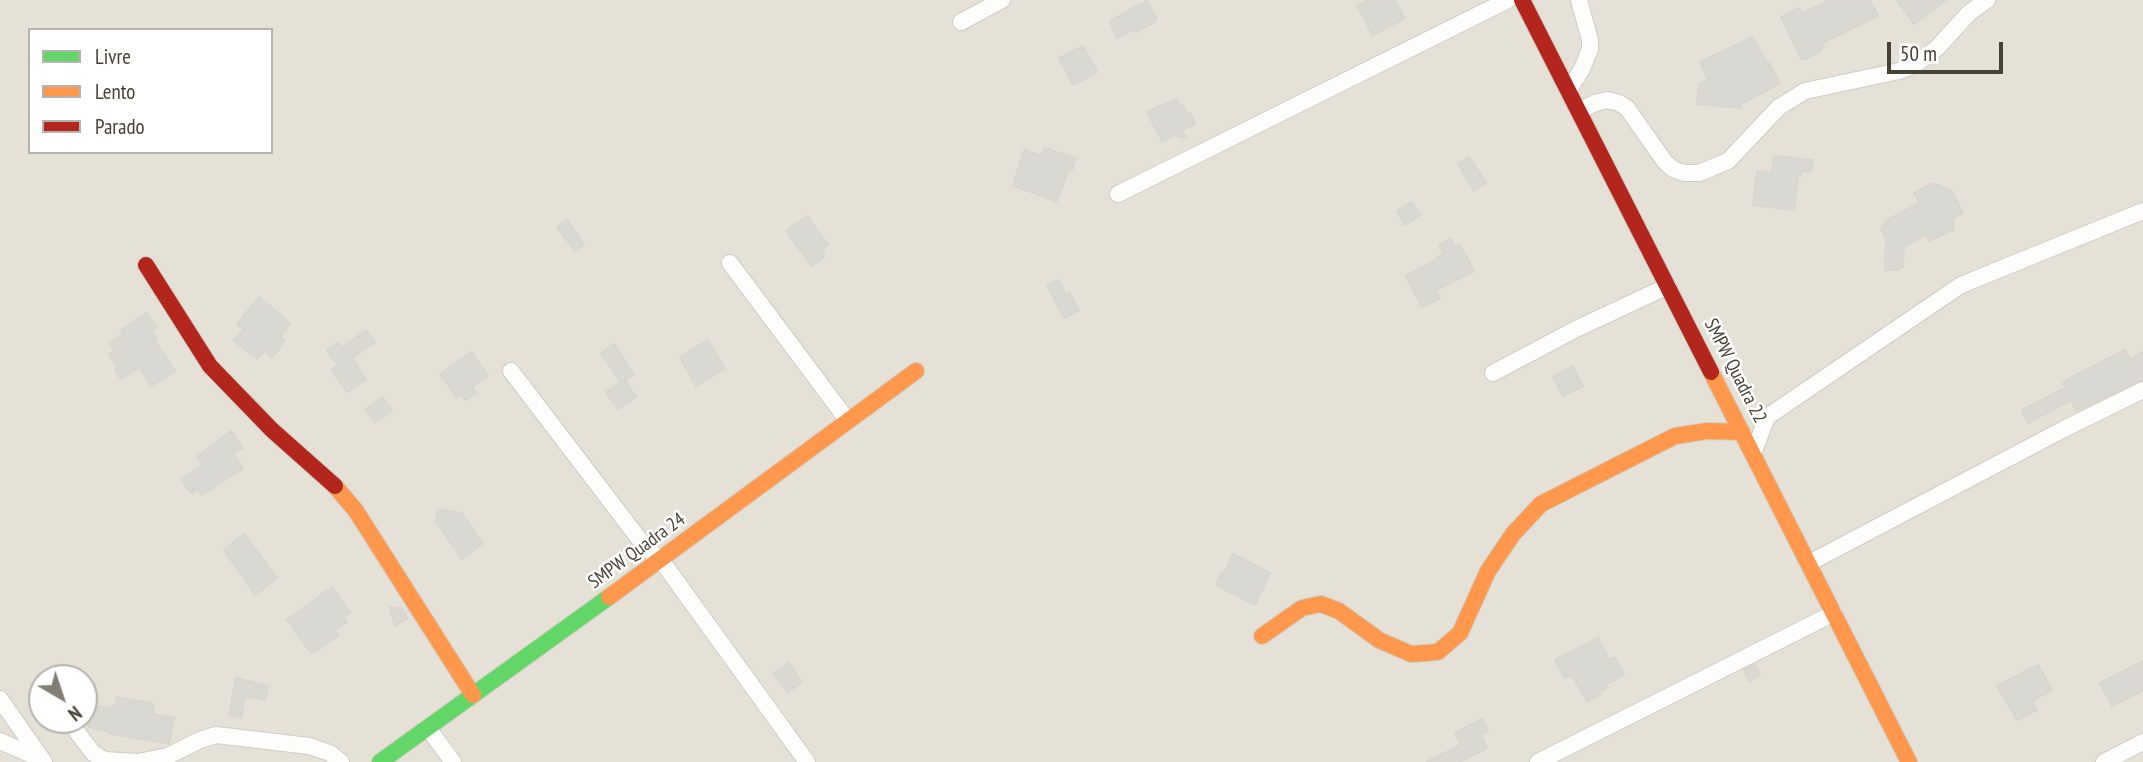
<!DOCTYPE html>
<style>
body{margin:0}
#map{position:relative;width:2143px;height:762px;overflow:hidden;background:#f0efea;font-family:"PT Sans Narrow",sans-serif}
canvas{display:block}
.legend{position:absolute;left:28px;top:28px;width:245px;height:126px;box-sizing:border-box;background:#fff;border:2px solid #b6b3ae;margin:0;padding:9px 12px;list-style:none;font-size:21px;color:#484135}
.legend li{display:flex;align-items:center;gap:14px;height:35px}
.legend b{width:35px;border:2px solid #b6b3ae}
.north{position:absolute;left:28px;top:664px;width:70px;height:70px;box-sizing:border-box;background:#fff;border:2px solid #b6b3ae;border-radius:50%;rotate:141deg;font-size:19px;font-weight:700;line-height:28px;text-align:center;color:#484135}
.north::after{content:'';display:block;margin:auto;width:24px;height:32px;background:#837e74;clip-path:polygon(50% 0,100% 100%,50% 72%,0 100%)}
.scale{position:absolute;left:1887px;top:42px;width:116px;height:32px;box-sizing:border-box;border:4px solid #484135;border-top:0;padding-left:9px;font-size:21px;line-height:24px;white-space:nowrap;color:#484135;-webkit-text-stroke:5px #fff;paint-order:stroke}
</style>
<div id="map">
<canvas width="2143" height="762"></canvas>
<ul class="legend">
<li><b style="height:9px;background:#63d668"></b>Livre</li>
<li><b style="height:9px;background:#ff974d"></b>Lento</li>
<li><b style="height:9px;background:#b3261e"></b>Parado</li>
</ul>
<div class="north">N</div>
<div class="scale">50 m</div>
</div>
<script>
const g = document.querySelector('canvas').getContext('2d');
g.lineJoin = 'round';
function paint(path, color) { g.fillStyle = color; g.fill(path, 'evenodd'); }
const shape = rows => new Path2D(rows.map(r => 'M' + r).join(''));
function trace(path, color, width, dash) { g.strokeStyle = color; g.lineWidth = width; g.lineCap = dash ? 'butt' : 'round'; g.setLineDash(dash || []); g.stroke(path); }
function drawText(font, color, halo, rows, align = 'center') {
  g.font = font + ' "PT Sans Narrow",sans-serif'; g.lineWidth = 5; g.setLineDash([]); g.textBaseline = 'middle'; g.strokeStyle = halo; g.fillStyle = color; for (const [text, x, y, turn = 0] of rows) {
    g.save(); g.translate(x, y); g.rotate((+turn || 0) * Math.PI / 180); g.textAlign = isNaN(turn) ? turn : align; if (halo) g.strokeText(text, 0, 0); g.fillText(text, 0, 0); g.restore();
  }
}
paint(shape([
 [0,0,2143,0,2143,762,0,762],
 [30,30,271,30,271,152,30,152],
 [42,678,84,678,84,720,42,720]
]), '#e5e1d6');
const building = shape([
 [1368,0,1394,0,1405,18,1373,35,1357,6,1368,0],
 [1829,0,1870,0,1878,16,1822,43,1824,47,1820,49,1821,51,1802,60,1781,17,1799,8,1802,14,1829,0],
 [1897,0,1946,0,1914,24,1897,0],
 [1146,1,1157,18,1155,19,1156,21,1136,32,1134,29,1117,38,1110,21,1146,1],
 [1753,37,1767,64,1769,63,1780,83,1741,104,1741,108,1697,104,1699,84,1708,79,1700,62,1753,37],
 [1083,46,1097,72,1073,85,1059,58,1083,46],
 [1177,99,1180,106,1183,105,1187,114,1190,113,1195,124,1182,130,1186,138,1174,135,1162,141,1147,112,1177,99],
 [1045,148,1076,158,1072,170,1069,169,1057,201,1013,186,1024,150,1042,156,1045,148],
 [1774,156,1813,160,1811,172,1801,171,1801,176,1798,176,1794,210,1753,205,1757,171,1772,173,1774,156],
 [1469,157,1486,183,1474,191,1458,164,1469,157],
 [1932,183,1951,190,1963,213,1952,218,1954,229,1929,241,1926,235,1904,246,1903,267,1899,267,1899,270,1885,270,1886,239,1881,229,1887,220,1920,203,1914,193,1932,183],
 [1411,202,1420,215,1405,225,1397,211,1411,202],
 [807,216,828,245,821,250,825,256,812,266,786,231,807,216],
 [567,220,584,244,575,251,557,227,567,220],
 [1451,239,1455,247,1460,245,1474,271,1436,290,1440,298,1422,307,1406,276,1438,259,1437,257,1444,254,1439,245,1451,239],
 [1058,280,1066,295,1069,292,1079,310,1064,318,1047,285,1058,280],
 [259,297,290,323,280,337,285,340,272,358,265,350,257,359,234,341,244,329,237,324,259,297],
 [146,313,156,327,151,331,157,338,154,340,175,371,151,386,139,367,121,379,115,370,118,368,109,354,114,351,109,343,123,334,121,330,146,313],
 [366,330,375,342,352,358,366,379,347,392,331,370,338,366,327,350,338,342,342,348,366,330],
 [708,340,725,369,696,386,680,357,708,340],
 [614,344,634,374,625,380,636,397,618,409,606,392,621,382,601,353,614,344],
 [2125,350,2130,359,2143,352,2143,380,2084,407,2076,410,2071,400,2028,423,2022,410,2065,388,2063,383,2070,378,2125,350],
 [471,352,488,375,472,387,476,393,466,400,461,394,457,398,440,374,471,352],
 [1572,366,1583,386,1563,396,1553,377,1572,366],
 [382,397,392,410,375,423,365,410,382,397],
 [231,431,243,448,233,454,243,468,202,495,198,489,192,494,181,480,202,465,197,457,231,431],
 [438,509,462,513,483,543,462,559,436,521,438,509],
 [244,534,277,578,255,595,224,550,244,534],
 [1233,554,1270,573,1255,605,1218,586,1217,581,1221,574,1225,572,1233,554],
 [332,587,350,612,343,617,347,622,335,630,339,635,312,654,287,620,332,587],
 [390,607,402,609,407,618,395,626,390,607],
 [1598,638,1609,660,1615,657,1624,675,1606,684,1608,687,1598,692,1601,694,1587,701,1572,675,1565,678,1555,660,1598,638],
 [2143,661,2143,690,2112,706,2100,683,2143,661],
 [789,663,802,682,788,693,773,674,789,663],
 [1755,664,1760,675,1749,681,1744,670,1755,664],
 [2038,665,2052,690,2032,701,2037,710,2017,720,1997,686,2038,665],
 [236,678,268,686,265,700,248,696,248,698,245,697,241,718,229,715,236,678],
 [117,697,154,704,153,714,174,718,169,744,108,733,108,731,88,727,92,705,112,709,113,706,115,707,117,697],
 [1482,719,1488,731,1481,735,1487,748,1460,762,1426,762,1461,745,1455,733,1482,719]
]);
paint(building, '#dad8d2');
trace(building, '#d9d6cf', 2);
const street = shape([
 [961,22,1002,0],
 [1568,91,1582,69,1590,49,1590,40,1579,0],
 [1579,111,1595,103,1607,100,1619,103,1627,108,1665,162,1673,169,1684,173,1699,173,1728,161,1779,107,1805,91,1899,71,1915,65,1937,48,1969,13,1987,0],
 [1118,194,1508,0],
 [730,263,848,421],
 [511,371,646,548,661,560,807,762],
 [1493,373,1576,329,1668,286],
 [1753,454,1767,417,1961,285,2143,211],
 [1809,563,2064,429,2143,390],
 [0,699,44,762],
 [428,728,453,762],
 [77,732,93,753,104,760,138,762,168,756,200,740,216,735,309,746,330,753,341,762],
 [0,741,41,759],
 [1538,762,1834,613],
 [2104,762,2143,742]
]);
const fast = shape([
 [380,762,609,597]
]);
const slow = shape([
 [1711,372,1909,762],
 [335,486,356,511,473,695],
 [609,597,916,371],
 [1262,636,1302,608,1321,604,1339,611,1379,640,1411,654,1438,652,1460,633,1488,571,1513,534,1541,504,1675,436,1707,431,1742,432]
]);
const jam = shape([
 [1522,0,1711,372],
 [146,265,210,366,272,430,335,486]
]);
trace(street, '#cfcdc7', 18);
trace(fast, '#d0cdc0', 18);
trace(slow, '#d0cdc0', 18);
trace(jam, '#d0cdc0', 18);
trace(street, '#fdfdfc', 16);
trace(fast, '#63d668', 16);
trace(slow, '#ff974d', 16);
trace(jam, '#b3261e', 16);
drawText('19px', '#484135', '#fff', [
 ["SMPW Quadra 22",1735,371,63],
 ["SMPW Quadra 24",637,551,-36]
]);
</script>
